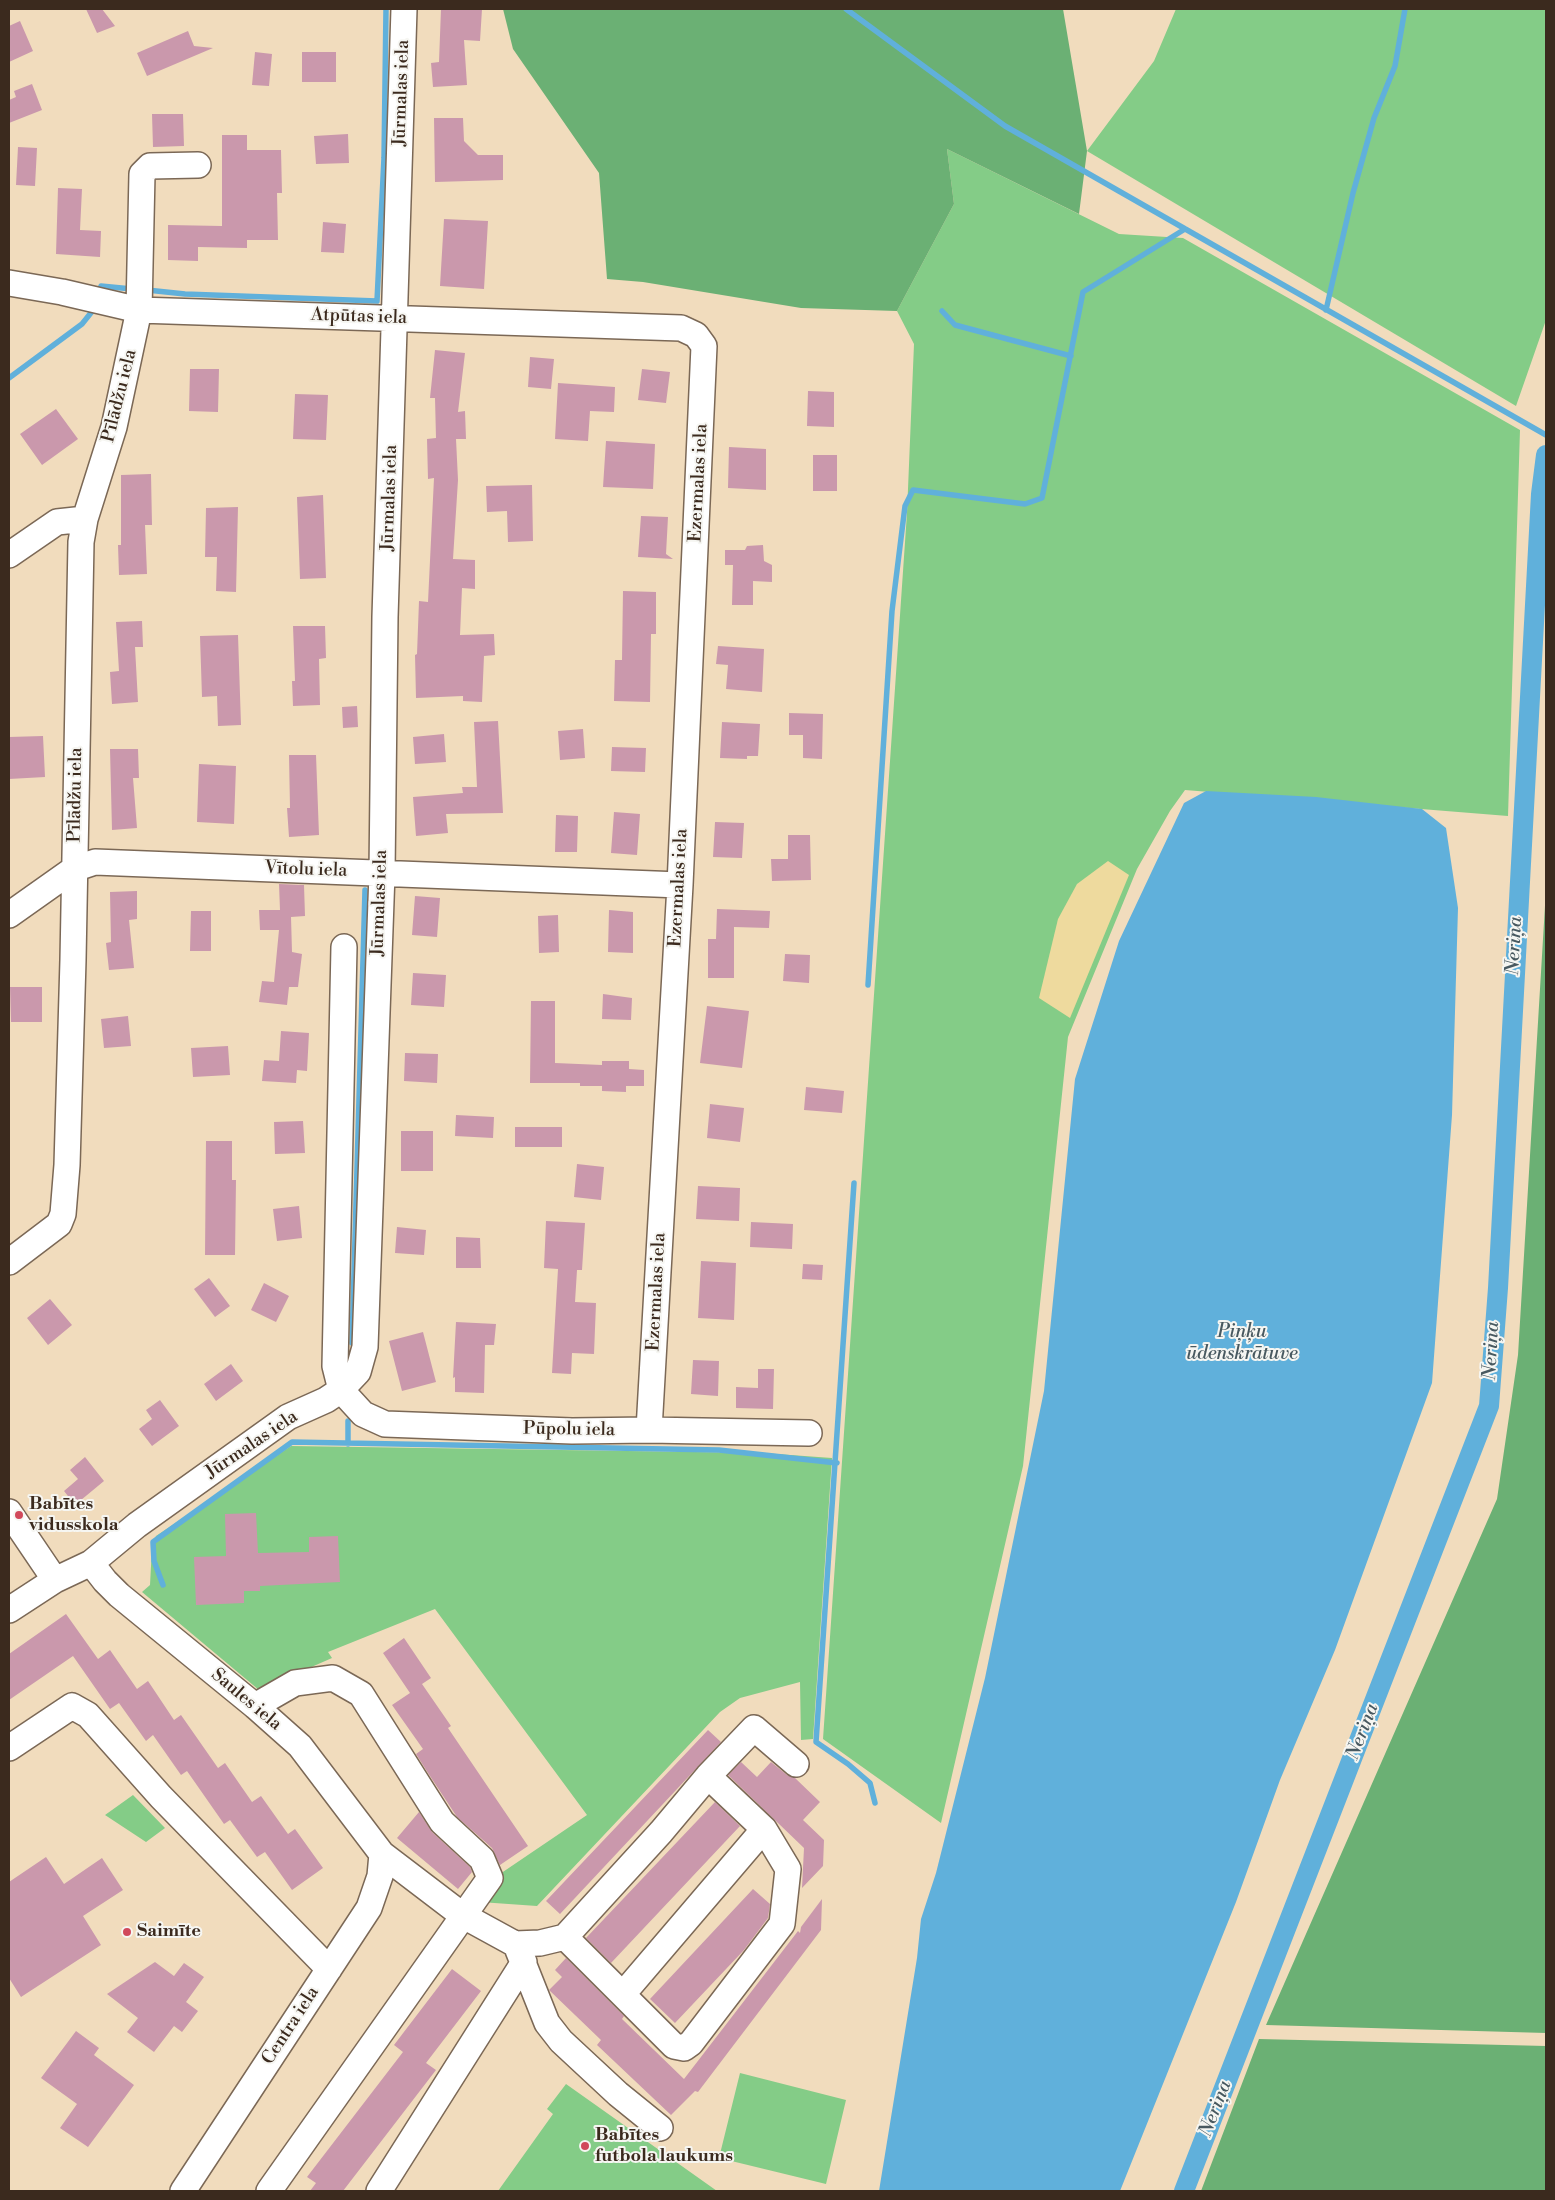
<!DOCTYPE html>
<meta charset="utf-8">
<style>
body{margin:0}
#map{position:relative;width:1555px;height:2200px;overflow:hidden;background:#f1dcbd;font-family:"Libre Bodoni",serif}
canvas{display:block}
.frame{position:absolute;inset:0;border:10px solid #3b2a1e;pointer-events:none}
</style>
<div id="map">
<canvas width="1555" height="2200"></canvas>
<div class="frame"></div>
</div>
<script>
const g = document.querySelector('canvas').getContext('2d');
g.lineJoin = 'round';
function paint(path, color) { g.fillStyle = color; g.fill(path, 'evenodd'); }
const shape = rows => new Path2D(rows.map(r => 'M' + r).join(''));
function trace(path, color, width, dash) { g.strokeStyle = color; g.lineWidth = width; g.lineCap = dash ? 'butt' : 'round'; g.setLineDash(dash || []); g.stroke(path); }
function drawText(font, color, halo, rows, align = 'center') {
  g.font = font + ' "Libre Bodoni",serif'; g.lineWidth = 4; g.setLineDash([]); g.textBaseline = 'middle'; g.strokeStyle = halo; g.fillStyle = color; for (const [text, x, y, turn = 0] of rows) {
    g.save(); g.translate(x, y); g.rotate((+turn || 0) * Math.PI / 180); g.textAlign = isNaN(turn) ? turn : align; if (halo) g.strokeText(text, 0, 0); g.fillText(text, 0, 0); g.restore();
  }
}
paint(shape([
 [1176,9,1546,9,1546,320,1516,406,1087,151,1154,61],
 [947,149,1119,234,1183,238,1520,430,1508,816,1185,790,1170,811,1137,869,1068,1037,1023,1466,941,1823,823,1739,907,513,914,344,897,311,954,204],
 [291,1446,763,1453,832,1458,813,1739,801,1740,800,1682,740,1698,720,1712,537,1906,480,1902,494,1878,587,1815,435,1609,328,1652,332,1658,259,1690,142,1592,150,1585,152,1547,156,1536],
 [133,1795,165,1828,146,1842,105,1815],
 [740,2073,846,2100,826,2184,719,2158],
 [566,2084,717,2191,498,2191,553,2114,547,2109]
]), '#84cc87');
paint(shape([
 [503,9,1063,9,1087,151,1079,214,947,149,954,204,897,311,801,308,643,282,607,279,599,173,513,49],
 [1546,889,1546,2033,1266,2025,1497,1499,1518,1355],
 [1259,2039,1546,2046,1546,2191,1201,2191]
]), '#6bb074');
paint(shape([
 [1108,861,1129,875,1070,1018,1039,998,1058,919,1077,884]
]), '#eeda9e');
paint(shape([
 [1206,791,1316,797,1422,809,1446,828,1458,908,1452,1115,1432,1383,1335,1650,1280,1780,1236,1902,1120,2191,879,2191,917,1958,921,1919,936,1873,985,1678,1044,1391,1075,1079,1119,941,1184,803]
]), '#60b0db');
trace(shape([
 [846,9,1005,126,1546,435],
 [147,290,185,294,377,301,384,158,386,9],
 [99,293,101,286,132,289],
 [1326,310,1353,193,1374,118,1395,66,1405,9],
 [942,311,955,325,1071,356],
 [9,378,82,324,94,309],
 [868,985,892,611,905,506,913,490,1025,504,1042,498,1083,292,1185,229],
 [854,1183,816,1742,848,1764,870,1783,875,1803],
 [352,1343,365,890],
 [348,1421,348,1444],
 [163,1585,154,1561,153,1542,292,1442,719,1450,837,1463]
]), '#60b0db', 5.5);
trace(shape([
 [1184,2191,1489,1406,1498,1288,1541,494,1546,455]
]), '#60b0db', 20);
paint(shape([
 [86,9,102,9,115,26,97,33],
 [441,9,482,9,480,41,464,40,467,85,433,87,431,63,439,62],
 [20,21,33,51,9,62,9,26],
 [188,31,194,46,213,48,147,76,137,53],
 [255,52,272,54,269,86,252,85],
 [302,52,336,52,336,82,302,82],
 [32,84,42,110,9,123,9,100,16,97,14,91],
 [152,114,183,114,184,146,153,147],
 [434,118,463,118,464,141,478,155,503,155,503,180,435,182],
 [348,134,349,163,316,164,314,136],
 [222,135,247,135,247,150,281,150,282,193,277,193,278,240,247,240,247,248,198,247,198,261,168,260,168,225,222,226],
 [18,147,37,148,35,186,16,185],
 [58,188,82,189,80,230,101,231,100,257,56,254],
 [444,219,488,221,484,289,440,286],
 [323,222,346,224,344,253,321,252],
 [435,350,465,353,458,412,465,411,466,439,456,439,458,480,453,559,475,560,475,589,462,588,460,635,494,634,495,655,484,656,482,702,463,701,463,696,416,698,415,655,417,654,419,601,428,602,434,478,428,479,427,439,436,438,435,398,430,398],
 [530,357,554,359,551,389,528,387],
 [190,369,219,369,218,412,189,411],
 [642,369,670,372,666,403,638,400],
 [558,383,615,387,614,412,590,411,588,441,555,439],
 [808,391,834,392,834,427,807,426],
 [295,394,328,395,326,440,293,439],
 [56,409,78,439,42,465,20,434],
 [606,441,655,444,653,489,603,487],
 [729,447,766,449,766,490,728,488],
 [813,455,837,455,837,491,813,491],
 [151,474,152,525,145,525,147,574,119,575,118,545,121,545,121,475],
 [532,485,533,541,508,542,507,511,487,512,486,486],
 [323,495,326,578,300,579,297,497],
 [238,507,236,592,216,591,217,557,205,557,206,508],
 [641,516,668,517,666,554,673,559,638,557],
 [763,545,764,561,772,565,772,582,753,581,753,605,732,605,733,565,725,565,725,550,745,550,747,546],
 [623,591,656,592,656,634,651,634,650,702,614,701,615,660,622,660],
 [142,621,143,647,135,647,138,702,112,704,110,672,119,671,116,622],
 [293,626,325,626,326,658,319,659,320,705,293,706,292,681,295,681],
 [238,635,241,725,218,726,217,696,202,697,200,636],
 [718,646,764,649,762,692,726,689,728,665,716,664],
 [357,706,358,727,343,728,342,707],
 [789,713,823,714,822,759,803,758,803,735,789,735],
 [498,721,503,813,446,814,448,833,416,836,413,797,463,793,462,787,477,787,474,722],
 [722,722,760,724,758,756,747,756,747,759,720,758],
 [583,729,585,758,560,760,558,731],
 [444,734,446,762,415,764,413,737],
 [43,736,45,777,9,779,9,737],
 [612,747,646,748,645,772,611,771],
 [110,749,138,749,139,778,133,778,137,828,112,830],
 [289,755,316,755,319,835,289,837,287,808,290,808],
 [199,764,236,766,234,824,197,822],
 [614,812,640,814,637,855,611,853],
 [556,815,578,816,577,852,555,852],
 [715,822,744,823,742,858,713,857],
 [788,835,810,835,811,880,772,881,771,859,788,859],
 [279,884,304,885,305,916,291,917,292,952,302,954,298,987,289,987,287,1005,259,1002,262,981,274,982,279,930,260,930,259,910,280,910],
 [137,891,137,919,129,920,134,968,109,970,106,943,111,942,110,892],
 [415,896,440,898,437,937,412,935],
 [717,909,770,911,769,928,734,927,734,978,708,978,708,939,716,939],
 [609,910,633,912,633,953,608,952],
 [191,911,211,911,211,951,190,951],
 [558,915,559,952,539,953,538,916],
 [785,954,810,955,809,983,783,981],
 [413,973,446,975,444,1007,411,1005],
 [10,987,42,987,42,1022,11,1022],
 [603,994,632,998,631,1020,602,1019],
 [531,1001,555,1001,555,1063,602,1065,602,1061,629,1061,629,1069,644,1070,644,1086,626,1086,626,1092,602,1091,602,1086,580,1086,580,1083,530,1083],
 [707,1006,749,1011,742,1068,700,1063],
 [128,1016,131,1046,104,1048,101,1019],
 [281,1031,309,1033,307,1071,297,1070,296,1083,262,1081,264,1060,279,1061],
 [228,1046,230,1075,193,1077,191,1048],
 [405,1053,438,1054,437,1083,404,1081],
 [806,1087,844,1091,842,1113,804,1110],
 [710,1104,744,1108,740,1142,707,1138],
 [456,1115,494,1117,493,1138,455,1136],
 [303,1121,305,1153,275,1154,274,1122],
 [515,1127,562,1127,562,1147,515,1147],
 [401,1131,433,1131,433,1171,401,1171],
 [206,1141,232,1141,232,1180,236,1180,235,1255,205,1255],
 [577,1164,604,1167,601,1200,574,1197],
 [698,1186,740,1188,739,1221,696,1219],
 [299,1206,302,1238,277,1241,273,1209],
 [546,1221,585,1223,582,1270,577,1270,575,1302,596,1303,594,1354,572,1353,571,1374,552,1373,558,1269,544,1268],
 [751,1222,793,1224,792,1249,750,1247],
 [397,1227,426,1230,424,1255,395,1253],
 [456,1237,480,1238,481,1268,456,1268],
 [701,1261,736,1263,734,1320,698,1318],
 [803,1264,823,1265,822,1280,802,1279],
 [209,1278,230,1306,215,1317,194,1289],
 [264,1283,289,1296,276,1322,251,1310],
 [50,1299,72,1325,48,1345,27,1318],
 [456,1322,496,1324,494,1345,485,1345,484,1393,455,1392,455,1377,453,1378],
 [423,1332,436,1382,402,1391,389,1341],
 [693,1360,719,1361,718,1396,691,1394],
 [231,1364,243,1381,216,1401,204,1384],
 [758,1369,774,1369,773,1409,736,1408,736,1387,758,1388],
 [160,1400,179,1426,152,1446,139,1429,152,1419,146,1410],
 [85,1457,104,1481,75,1505,64,1491,78,1479,70,1470],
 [256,1513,258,1553,309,1552,309,1537,338,1536,340,1582,260,1586,260,1591,244,1591,244,1603,196,1605,194,1557,226,1556,225,1514],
 [66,1614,98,1659,110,1650,137,1689,148,1681,174,1720,181,1715,218,1768,225,1763,252,1802,261,1796,288,1834,295,1829,323,1868,292,1890,265,1852,257,1857,230,1820,224,1824,187,1771,181,1775,153,1735,146,1741,119,1703,110,1709,73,1656,9,1700,9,1654],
 [404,1638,431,1678,422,1684,451,1726,448,1728,528,1846,500,1865,492,1848,457,1817,428,1773,416,1754,423,1749,392,1705,410,1693,383,1653],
 [708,1730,721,1742,560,1914,546,1901],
 [741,1762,757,1777,771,1762,787,1775,795,1778,820,1802,803,1820,824,1840,823,1866,802,1888,804,1848,728,1775],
 [715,1802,740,1826,611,1963,586,1938],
 [419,1812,432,1832,470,1867,472,1872,458,1889,397,1838],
 [46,1857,64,1884,102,1858,123,1890,83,1916,101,1945,21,1997,9,1978,9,1882],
 [753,1889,770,1904,768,1918,744,1950,675,2023,650,1999],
 [822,1899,821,1930,698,2092,695,2091,671,2115,597,2045,601,2040,549,1990,562,1977,555,1970,566,1958,624,2016,622,2019,684,2079,798,1931,800,1933,801,1927],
 [155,1962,174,1976,184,1963,204,1977,186,2002,198,2011,182,2032,174,2026,154,2052,127,2032,138,2018,107,1994],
 [452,1969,481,1991,426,2063,436,2070,343,2191,310,2191,316,2183,307,2177,403,2052,394,2045],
 [76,2031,99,2048,94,2055,134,2085,88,2147,60,2128,77,2104,41,2078]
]), '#ca98ac');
const minor = shape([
 [9,283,62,292,139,310,681,328,696,335,704,346,680,885,649,1430],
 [9,555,57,522,85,519],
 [9,915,74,869,95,862,680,885],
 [344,947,335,1366,341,1390,363,1414,385,1424,572,1431,649,1430,809,1433],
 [9,1262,59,1224,63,1214,67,1165,73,960,81,542,85,519,114,427,139,310,142,174,150,166,198,165],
 [9,1512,55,1580],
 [91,1563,105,1581,119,1595,255,1706,300,1746,382,1854,462,1915,515,1944,540,1943,565,1937,661,1832,708,1776,754,1728,796,1764],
 [9,1610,55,1580,91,1563,137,1525,288,1417,326,1400,341,1390,358,1372,365,1347,382,873,385,617,404,9],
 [255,1706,295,1683,333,1678,361,1694,442,1822,482,1859,490,1878,269,2191],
 [9,1748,72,1706,88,1715,161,1797,329,1969],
 [565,1937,674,2046,684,2048,691,2043,782,1924,788,1869,764,1829,708,1776],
 [518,1950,547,2023,561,2041,618,2094,660,2128],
 [623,1994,764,1829],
 [183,2191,369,1908,380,1876,382,1854],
 [379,2191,524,1962]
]);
trace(minor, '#7b6856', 28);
trace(minor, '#fff', 25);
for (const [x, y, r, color] of [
 [19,1515,5,"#d1495b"],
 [127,1932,5,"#d1495b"],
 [585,2146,5,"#d1495b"]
]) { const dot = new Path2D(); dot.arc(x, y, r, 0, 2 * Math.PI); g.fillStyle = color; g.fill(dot); trace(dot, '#f6f6f2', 2); }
drawText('18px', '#3b2a1e', '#f6f6f2', [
 ["Jūrmalas iela",402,93,-88],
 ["Atpūtas iela",359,317,2],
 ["Pīlādžu iela",120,396,-76],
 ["Ezermalas iela",699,483,-87],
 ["Jūrmalas iela",390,498,-88],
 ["Pīlādžu iela",76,795,-89],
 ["Vītolu iela",306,870,2],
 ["Ezermalas iela",679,888,-87],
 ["Jūrmalas iela",380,903,-88],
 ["Ezermalas iela",657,1292,-87],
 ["Pūpolu iela",569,1430,1],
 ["Jūrmalas iela",252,1445,-34],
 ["Saules iela",246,1700,40],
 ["Centra iela",291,2026,-57]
]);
drawText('bold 18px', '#3b2a1e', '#f6f6f2', [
 ["Babītes",29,1505],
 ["vidusskola",29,1526],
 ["Saimīte",137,1932],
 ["Babītes",595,2136],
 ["futbola laukums",595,2157]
], 'left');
drawText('italic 19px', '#485960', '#f6f6f2', [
 ["Neriņa",1515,946,-87],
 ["Piņķu",1242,1332],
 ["ūdenskrātuve",1242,1354],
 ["Neriņa",1492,1351,-87],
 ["Neriņa",1363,1732,-69],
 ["Neriņa",1216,2109,-69]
]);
</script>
